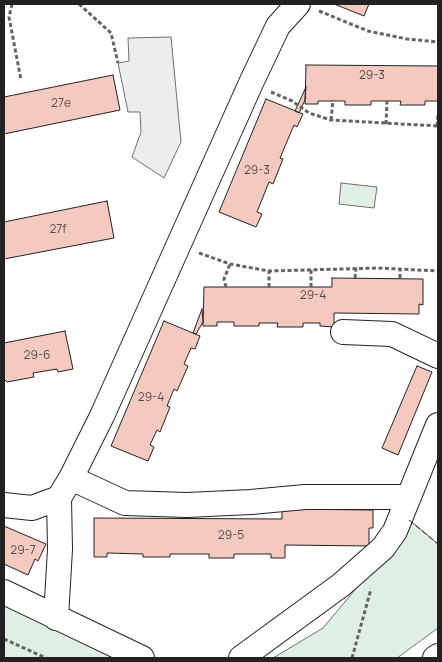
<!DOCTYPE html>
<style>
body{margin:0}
#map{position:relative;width:442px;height:662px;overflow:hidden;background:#fff;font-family:Manrope,sans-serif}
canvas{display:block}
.frame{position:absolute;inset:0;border:5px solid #222;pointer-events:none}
</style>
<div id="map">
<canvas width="442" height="662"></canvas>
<div class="frame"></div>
</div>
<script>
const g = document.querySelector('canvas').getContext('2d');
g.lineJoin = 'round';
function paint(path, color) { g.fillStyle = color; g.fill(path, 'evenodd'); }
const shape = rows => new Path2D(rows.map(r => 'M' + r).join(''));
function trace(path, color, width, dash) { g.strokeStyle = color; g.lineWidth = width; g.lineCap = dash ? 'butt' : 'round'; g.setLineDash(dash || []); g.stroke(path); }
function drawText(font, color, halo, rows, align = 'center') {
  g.font = font + ' Manrope,sans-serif'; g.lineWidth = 4; g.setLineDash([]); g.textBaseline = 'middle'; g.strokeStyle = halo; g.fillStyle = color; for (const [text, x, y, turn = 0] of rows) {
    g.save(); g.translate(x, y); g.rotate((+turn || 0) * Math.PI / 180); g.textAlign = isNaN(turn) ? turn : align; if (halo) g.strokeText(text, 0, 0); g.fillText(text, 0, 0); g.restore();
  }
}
const green = shape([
 [341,183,377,187,374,208,339,204,341,183],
 [407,518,438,544,438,628,397,658,273,658,323,628,391,547,407,518],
 [4,603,128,658,4,658,4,603]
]);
paint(green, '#e0efe3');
trace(green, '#6f6f6f', 1);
const parking = shape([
 [171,37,181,142,164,178,132,157,141,132,140,112,128,112,118,63,129,61,128,38,171,37]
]);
paint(parking, '#ededed');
trace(parking, '#6f6f6f', 1);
const building = shape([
 [334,4,369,4,364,16,334,4],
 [306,65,438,66,438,101,425,101,425,105,400,105,401,101,371,101,371,105,345,105,345,101,318,101,318,104,305,104,306,65],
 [113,75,120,110,4,134,4,97,113,75],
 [306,87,305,100,299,113,295,111,306,87],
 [266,99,303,114,297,127,294,125,280,158,283,159,273,184,269,182,257,212,262,214,256,227,219,212,266,99],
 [107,201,114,238,4,259,4,222,107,201],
 [332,278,423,279,423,305,419,304,419,314,334,313,334,327,320,326,320,323,303,323,303,327,277,327,278,323,259,323,259,326,234,326,234,322,217,322,217,326,203,326,204,287,332,287,332,278],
 [202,309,203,322,196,334,193,333,202,309],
 [164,321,200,336,195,349,191,348,184,364,188,366,177,391,174,389,167,406,170,407,160,432,157,430,150,445,154,447,148,461,111,446,164,321],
 [65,331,73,369,58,372,57,369,33,373,34,377,7,382,4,379,4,343,65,331],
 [417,366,432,372,398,455,382,448,417,366],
 [282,509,373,510,373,528,369,528,369,546,285,545,285,558,271,558,271,554,234,554,234,558,209,558,209,554,170,554,170,557,143,557,143,554,107,553,107,557,94,557,94,518,282,519,282,509],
 [4,526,46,544,38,561,35,559,28,575,4,564,4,526]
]);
paint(building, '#f3c9c0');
trace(building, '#222', 1);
const minor = shape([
 [343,332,392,334,438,356],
 [71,478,102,416,251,83,278,26,298,4],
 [4,505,32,508,59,498,71,478,125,503,187,505,251,502,305,497,409,497],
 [4,592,142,658],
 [56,618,60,549,59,498],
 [241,658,341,585,383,548,395,531,438,425],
 [435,658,438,656]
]);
trace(minor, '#222', 26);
trace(shape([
 [12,4,9,17,21,80],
 [79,4,111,33,118,63],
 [319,11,368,31,407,39,438,42],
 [271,92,292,101,309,113,331,120,438,126],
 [331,120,333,100],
 [386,124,387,101],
 [437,126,438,115],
 [199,253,230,264,269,271,378,268,438,271],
 [311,270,311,287],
 [355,278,356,268],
 [400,278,400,270],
 [226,287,224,279,230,264],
 [269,287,269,271],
 [4,639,46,658],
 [352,658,371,589]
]), '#646464', 3, [4, 2.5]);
trace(minor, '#fff', 24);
trace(shape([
 [409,520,438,544]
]), '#222', 1, [6, 2.5]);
drawText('12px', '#564c4a', null, [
 ["29-3",372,76],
 ["27e",61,104],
 ["29-3",257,171],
 ["27f",58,230],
 ["29-4",313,296],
 ["29-6",37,356],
 ["29-4",151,398],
 ["29-5",231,536],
 ["29-7",23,551]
]);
</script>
